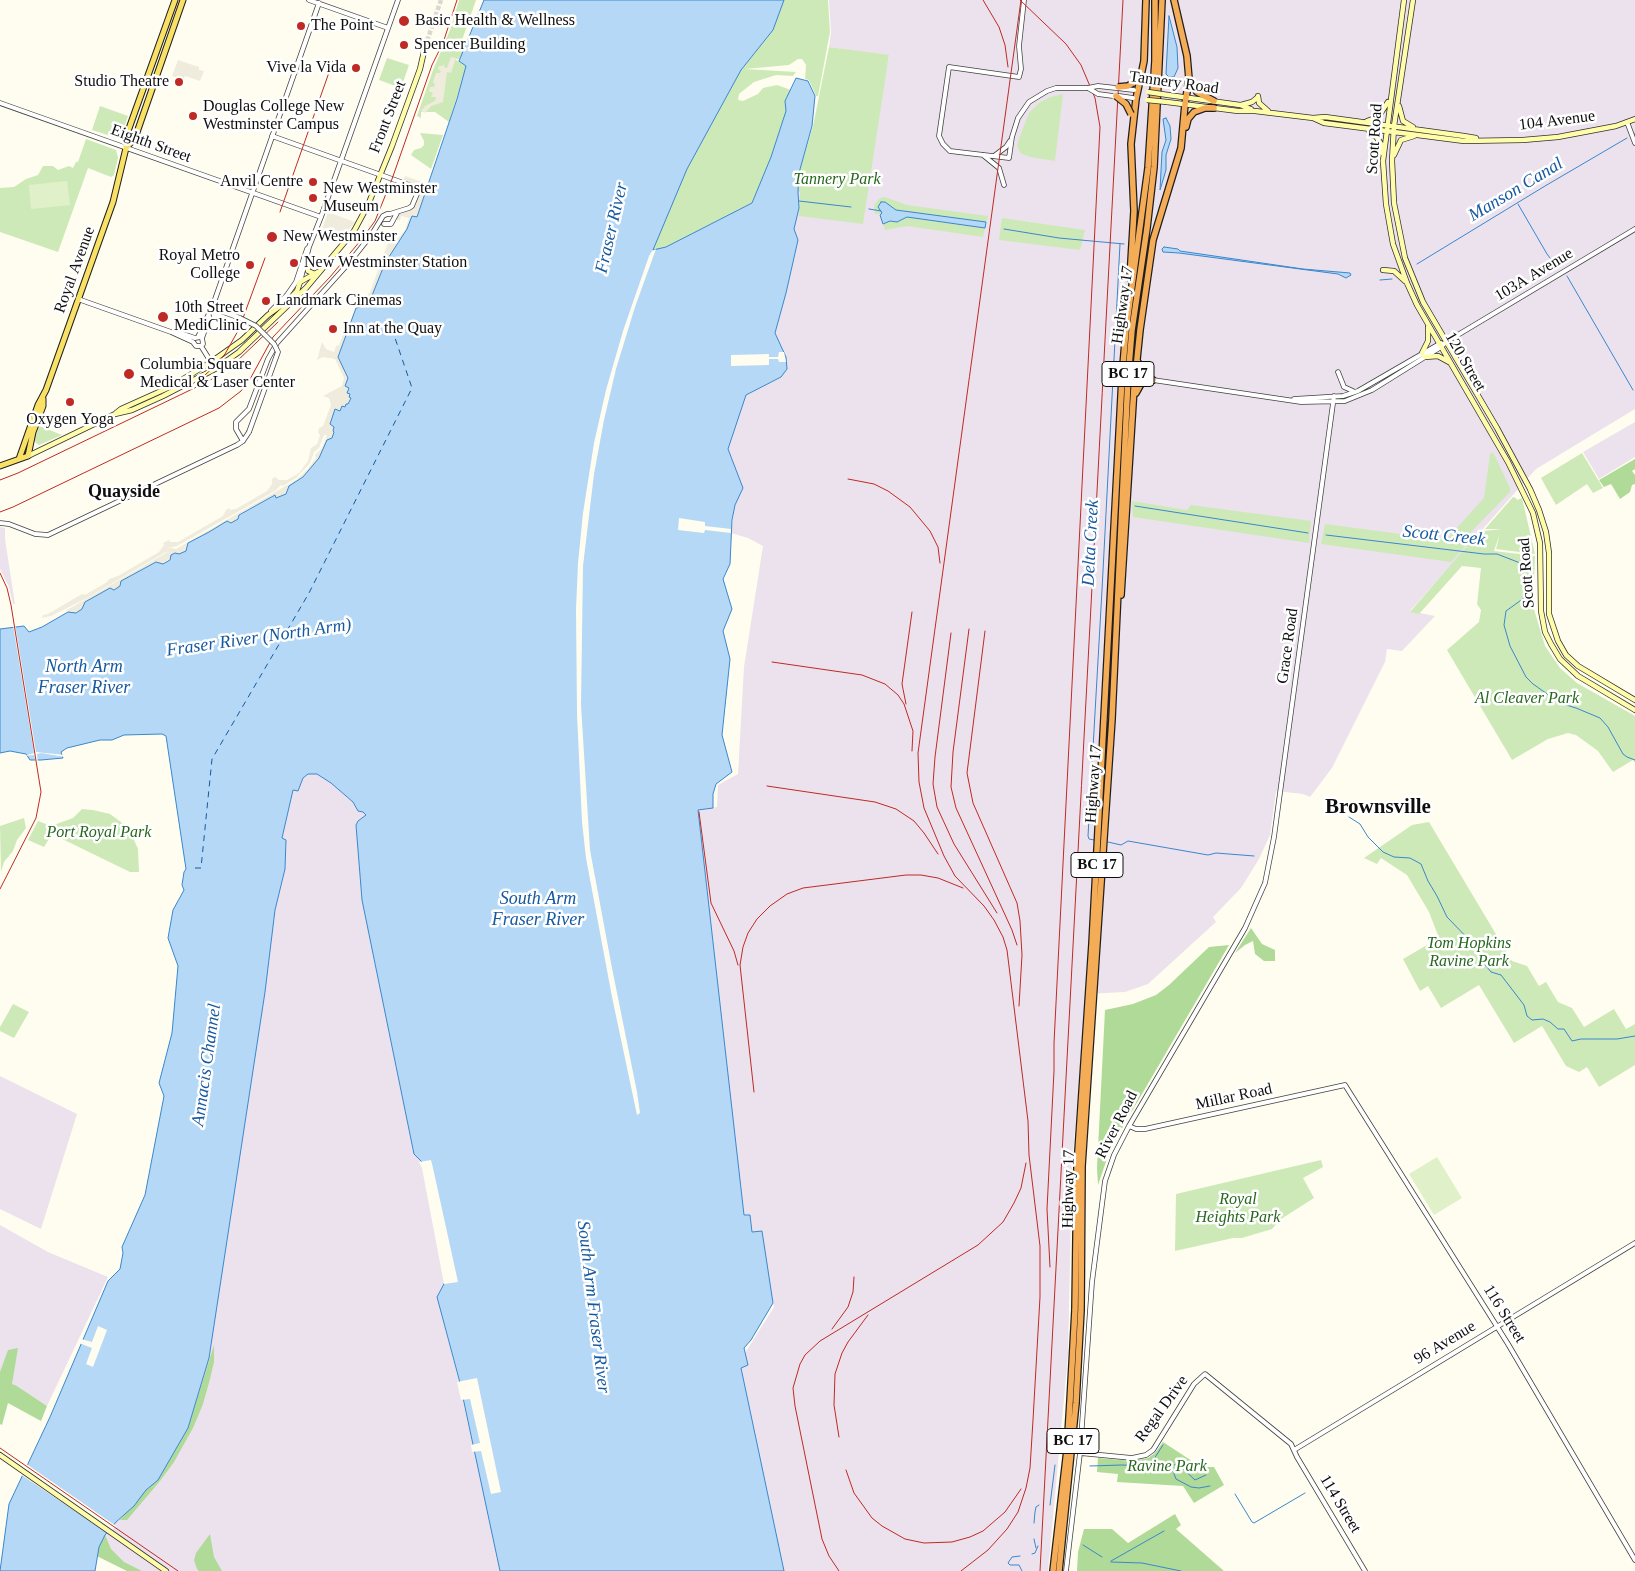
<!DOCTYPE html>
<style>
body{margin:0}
canvas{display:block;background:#fffdef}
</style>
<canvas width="1635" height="1571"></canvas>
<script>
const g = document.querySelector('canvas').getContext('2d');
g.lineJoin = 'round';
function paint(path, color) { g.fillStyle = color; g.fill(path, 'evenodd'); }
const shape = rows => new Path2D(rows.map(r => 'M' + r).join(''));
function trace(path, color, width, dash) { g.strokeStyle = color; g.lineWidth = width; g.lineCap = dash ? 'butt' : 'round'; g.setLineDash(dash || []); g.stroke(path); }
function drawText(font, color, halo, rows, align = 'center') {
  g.font = font + ' Georgia,serif'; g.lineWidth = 5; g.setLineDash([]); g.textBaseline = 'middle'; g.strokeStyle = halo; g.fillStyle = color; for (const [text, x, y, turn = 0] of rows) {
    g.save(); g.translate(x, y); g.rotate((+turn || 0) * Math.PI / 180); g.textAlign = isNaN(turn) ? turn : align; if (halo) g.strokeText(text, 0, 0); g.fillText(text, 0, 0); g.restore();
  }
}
paint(shape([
 [829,0,1635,0,1635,409,1536,469,1410,611,1435,616,1402,651,1387,649,1385,662,1332,768,1310,797,1303,794,1276,791,1270,835,1259,859,1241,888,1213,917,1216,922,1148,984,1125,992,1086,994,1072,1166,1068,1355,1048,1571,783,1571,741,1367,748,1365,745,1353,774,1307,773,1301,770,1302,762,1231,752,1232,750,1215,744,1216,698,810,717,807,718,785,738,774,744,667,763,546,748,538,731,533,735,505,743,488,728,449,746,395,781,377,786,357,775,333,786,293,798,240,793,229,799,208,798,192,862,203,889,56,829,47,831,32],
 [1635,422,1635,457,1599,479,1583,452],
 [0,527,5,528,5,539,15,604,13,604,9,587,0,569],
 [308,774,317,774,331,783,353,802,358,811,363,811,366,816,358,821,356,825,362,900,414,1154,422,1162,431,1160,458,1282,445,1284,437,1297,459,1381,477,1378,501,1492,491,1494,481,1451,475,1452,500,1571,127,1571,97,1556,99,1547,105,1535,116,1522,134,1506,146,1490,158,1480,188,1428,209,1358,265,992,275,910,285,869,286,840,282,839,293,790,298,791,303,778],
 [470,1399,480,1443,473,1445,463,1400],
 [0,1076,77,1114,41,1229,0,1209],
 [0,1225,48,1252,108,1277,47,1406,17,1386,0,1399]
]), '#ece2ed');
paint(shape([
 [459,0,476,0,461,43,475,48,460,57,459,59,456,59,456,60,467,65,449,122,435,112,421,112,421,118,417,116,433,70,450,30],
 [784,0,828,0,830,32,818,96,816,96,809,80,805,79,806,65,802,59,798,59,789,65,745,69,796,72,793,76,776,75,754,82,739,94,738,100,743,101,758,94,763,88,777,85,791,90,785,101,786,111,771,157,752,203,666,247,652,251,687,169,741,70,773,30],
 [829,47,889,55,863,224,799,216,800,192,798,192,799,173,813,126],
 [387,58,409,65,401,88,379,80],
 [1063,94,1055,161,1030,157,1020,153,1017,145,1020,136,1029,113,1039,103,1050,97],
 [100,106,128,116,120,139,92,130],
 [420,133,443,135,431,169,411,155,414,150,421,148,424,145,424,141],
 [86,139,116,150,118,158,114,175,111,177,88,168,58,252,0,232,0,188,14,187,26,179,38,175,43,166,53,166,58,170,69,166,73,168,76,162,78,162],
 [885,197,907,205,988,216,983,237,907,226,885,230,880,214,875,214,874,205,880,198],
 [1002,218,1085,230,1080,250,999,240],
 [37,425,62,435,39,445,36,443,34,439],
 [1493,452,1510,488,1510,492,1468,535,1468,543,1451,562,1321,544,1325,524,1446,540,1484,498,1490,454],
 [1582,453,1603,488,1593,493,1587,484,1556,505,1541,478],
 [1513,497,1516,498,1517,500,1522,498,1535,554,1496,549,1500,533,1494,551,1535,556,1533,606,1545,646,1560,668,1577,683,1635,716,1635,763,1633,760,1613,772,1598,751,1576,735,1568,733,1548,739,1512,760,1447,650,1479,622,1481,610,1477,604,1481,568,1462,566,1419,614,1410,612,1466,547,1483,531,1502,529,1485,529],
 [1132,501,1187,510,1191,505,1311,521,1309,543,1133,517],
 [82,809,93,810,110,814,121,822,131,833,138,849,139,872,130,872,52,834,44,847,28,840,38,821,51,826,73,818],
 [24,818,26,828,17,840,13,851,4,862,1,872,0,826],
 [1429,822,1512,961,1527,966,1539,986,1546,982,1558,1002,1572,1008,1584,1027,1614,1009,1626,1029,1635,1024,1635,1065,1599,1087,1587,1067,1579,1072,1566,1066,1542,1026,1514,1043,1479,985,1441,1008,1428,986,1420,991,1403,959,1439,938,1429,912,1407,875,1381,858,1377,864,1364,858,1412,825],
 [13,1004,29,1012,14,1038,0,1031,0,1027],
 [1321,1160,1323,1167,1303,1178,1314,1198,1281,1219,1272,1229,1242,1238,1233,1238,1175,1251,1176,1194]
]), '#cee9b8');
paint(shape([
 [1635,459,1635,469,1632,471,1635,475,1635,484,1632,485,1630,492,1620,499,1611,484,1604,487,1599,480],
 [1251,928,1262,944,1275,950,1275,961,1264,961,1255,954,1253,941,1245,945,1235,953],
 [1229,945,1111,1147,1098,1185,1097,1168,1105,1010,1133,1004,1156,995,1169,985,1209,947],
 [214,1345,214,1362,210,1379,203,1404,193,1428,174,1462,160,1481,127,1520,120,1520,146,1490,158,1480,188,1428],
 [18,1348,12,1384,17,1386,47,1406,41,1421,8,1403,2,1425,0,1424,0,1372,8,1350],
 [1163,1442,1201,1467,1214,1467,1224,1485,1194,1503,1183,1486,1117,1482,1118,1474,1097,1472,1098,1458,1133,1461,1148,1458,1155,1453],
 [1175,1514,1181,1525,1176,1529,1224,1571,1077,1571,1078,1552,1084,1529,1112,1529,1128,1543],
 [210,1534,214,1557,222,1571,199,1571,197,1569,194,1560,196,1553],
 [105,1535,111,1549,124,1562,142,1571,127,1571,97,1556,99,1547]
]), '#b0da98');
paint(shape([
 [67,181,70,205,31,209,29,185],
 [1437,1157,1462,1198,1434,1215,1409,1174]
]), '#e0f1ca');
paint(shape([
 [451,57,456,58,451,73,447,72,443,102,431,106,425,113,421,111,425,106,435,101,436,97,431,97,433,93,429,91,430,87,434,87,435,84,433,82,436,73,440,73,441,71,438,69,439,66,443,66,444,62,444,67,447,68],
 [178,60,199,67,199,70,204,71,200,81,185,76,183,80,172,76],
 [405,176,428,184,417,218,393,261,386,258,374,291,375,298,362,310,353,306,355,304,359,305,370,292,388,243,395,241,399,237,405,230,409,218,401,216,400,221,396,219,400,213,415,206,420,194,419,187,403,180],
 [328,212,330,213,355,222,347,232,344,230,338,233,324,229,321,232],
 [345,329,348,330,338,357,348,378,351,398,348,405,340,411,336,410,330,424,334,427,334,431,332,438,319,458,303,477,290,486,286,494,280,498,276,498,274,495,239,514,238,519,231,523,227,521,209,532,188,543,186,551,172,557,163,564,155,562,122,581,121,586,86,604,83,609,75,613,69,613,67,610,166,553,168,549,171,548,176,549,296,480,307,470,316,458,315,455,322,448,327,435,324,435,319,448,314,452,310,463,296,478,283,486,281,485,275,491,177,546,169,548,166,552,87,598,51,616,42,618,43,615,48,614,82,594,85,595,107,582,109,579,118,576,159,552,164,545,163,543,169,540,170,542,178,542,223,516,226,510,229,508,230,510,236,509,267,491,272,484,272,479,275,477,279,480,287,480,299,473,308,461,311,448,317,444,320,435,318,432,319,428,323,426,331,405,329,398,323,396,342,386,344,378,335,359,323,357,317,360,322,342,326,349,334,352,336,346,339,345]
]), '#efecde');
const water = shape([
 [484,0,784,0,773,30,741,70,687,169,653,250,666,247,752,203,771,157,786,111,785,101,796,78,808,81,815,96,812,126,799,173,798,192,799,208,794,229,798,240,786,293,775,333,786,357,787,369,781,377,746,395,728,449,743,488,735,505,732,520,730,564,723,579,732,609,723,631,730,659,722,735,732,772,716,784,713,794,713,808,698,810,744,1215,750,1215,752,1232,762,1231,773,1303,751,1340,744,1348,748,1365,741,1368,784,1571,500,1571,459,1379,437,1297,445,1282,425,1167,422,1162,414,1154,362,900,356,825,358,821,366,815,363,812,358,811,353,802,331,783,317,774,308,774,303,778,298,791,293,790,282,838,286,840,285,869,275,910,265,992,209,1358,188,1428,158,1480,146,1490,134,1506,116,1522,105,1535,99,1547,95,1571,0,1571,9,1504,50,1417,108,1281,120,1269,123,1253,122,1247,145,1195,164,1096,159,1083,172,1033,178,966,168,938,173,910,184,890,182,885,184,872,186,869,166,736,162,734,124,735,112,740,100,740,67,748,61,752,63,758,41,760,30,760,26,754,10,751,0,753,0,629,24,626,29,632,42,627,68,612,76,613,82,609,85,602,110,588,114,590,120,586,121,581,156,562,163,564,170,560,171,555,175,553,179,554,186,551,188,543,209,532,227,521,231,523,238,519,239,515,275,495,276,498,286,494,289,486,303,477,319,458,327,440,332,438,334,432,333,431,334,427,330,424,335,409,340,411,342,406,345,407,346,404,348,404,351,398,349,397,350,394,347,393,349,388,345,386,348,378,338,357,356,308,361,307,371,298,385,263,407,229,412,216,417,217,457,99,466,66,459,61,484,0],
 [1169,16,1177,47,1178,68,1174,77,1169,77,1166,74,1169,16],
 [1166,118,1170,126,1171,139,1166,155,1166,170,1160,190,1162,152,1166,140,1163,119,1166,118],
 [881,202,885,202,896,210,986,222,985,228,907,217,897,222,890,221,883,224,880,215,882,213,878,207,881,202],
 [1164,247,1178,249,1180,251,1303,269,1350,273,1351,275,1346,278,1338,274,1179,253,1163,252,1162,249,1164,247]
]);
paint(water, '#b4d8f6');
trace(water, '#3a87cd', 1);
paint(shape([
 [656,249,635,307,616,369,604,420,594,474,583,566,581,705,590,850,612,968,637,1092,640,1113,637,1115,612,997,586,858,582,822,577,714,576,609,578,563,583,513,594,443,606,390,623,331,649,256,652,251],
 [779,352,784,352,786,362,779,362,778,359,769,359,769,365,731,366,731,355,769,354,769,357,778,357],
 [679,518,705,522,705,526,731,529,731,533,705,530,704,533,678,530],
 [15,624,36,752,65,755,65,757,41,753,37,754,38,763,36,763,34,755,24,756,34,753,13,625],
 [431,1160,433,1168,458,1282,444,1284,422,1168,419,1162],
 [98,1326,107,1330,93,1367,86,1364,92,1348,79,1343,81,1339,92,1342],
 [477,1378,501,1492,491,1494,481,1451,472,1452,471,1445,480,1443,470,1399,461,1400,457,1382],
 [25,1463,116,1526,109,1534,20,1474]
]), '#fffdef');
trace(shape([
 [1634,134,1635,134],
 [799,201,851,207],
 [1518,204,1547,254,1557,267],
 [869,209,881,211],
 [1004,229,1059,238,1124,244],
 [1417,264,1545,186,1627,138],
 [1567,276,1633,390],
 [1380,280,1392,279],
 [1135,506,1308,533],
 [1326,535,1484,554,1497,554,1533,568,1524,598,1506,611,1504,625,1510,646,1526,677,1533,684,1560,703,1576,708,1600,718,1608,727,1623,754,1627,757,1635,760],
 [1349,817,1360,824,1368,837,1383,852,1394,857,1410,858,1421,864,1428,881,1437,896,1447,917,1480,951,1482,963,1487,967,1491,972,1501,975,1524,1005,1527,1016,1532,1020,1543,1019,1550,1022,1558,1029,1564,1029,1572,1041,1581,1039,1617,1039,1635,1036],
 [1094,840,1089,839,1088,836,1102,590,1120,244],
 [1108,842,1121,845,1128,841,1208,855,1216,853,1254,856],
 [1090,1466,1122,1465,1165,1467,1178,1464,1195,1480,1206,1475],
 [1143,1466,1154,1459,1163,1445],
 [1166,1467,1173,1471,1176,1479,1191,1487,1199,1488,1210,1486],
 [1235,1494,1252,1522,1254,1523,1305,1493],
 [1050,1505,1055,1465],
 [1034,1523,1035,1512,1036,1507,1039,1505],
 [1034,1539,1036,1548],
 [1083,1545,1102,1557],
 [1032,1554,1035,1553,1038,1546],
 [1020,1556,1012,1557,1008,1563,1010,1565,1019,1565,1022,1571],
 [1111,1561,1164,1531],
 [1111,1562,1142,1563,1181,1571]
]), '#3a87cd', 1);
trace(shape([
 [195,868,201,868,212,759,309,593,412,388,394,335,370,327,369,323]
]), '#1659a0', 1, [6, 5]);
trace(shape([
 [425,47,441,0]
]), '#dbd9cd', 4.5, [4.5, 2]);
const tertiary = shape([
 [309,0,388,28],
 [1024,0,1019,46,1021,69,1019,77,949,67,939,136,943,144,950,151,1009,158,1012,137,1018,118,1029,102,1047,91,1056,88,1088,88],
 [0,103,321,217],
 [1627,122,1635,143],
 [983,155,999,168,1004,185],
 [994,156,1006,147,1010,141],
 [384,224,391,224,397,213],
 [300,282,309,247],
 [78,299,171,332,193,342,196,346,201,346],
 [212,308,240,318],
 [271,311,287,295,296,282,307,249,309,247,321,217,398,0],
 [176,334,180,333,195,338,200,337],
 [198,337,213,305,319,3],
 [201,346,203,344,202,338,209,319,209,316],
 [201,346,211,362],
 [1338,372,1344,387,1353,391],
 [1153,380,1301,402,1345,401,1372,390,1441,347,1446,342,1635,229],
 [1294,399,1343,396,1358,391,1441,343],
 [243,441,236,429,236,422,249,409,268,359,277,343,349,263,372,234,383,216,387,214,390,214,409,208,412,206,417,194,415,188,409,185,272,136],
 [0,523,9,524,35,534,48,535,237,445,243,441,249,432],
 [1129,1126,1136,1129,1145,1129,1345,1085,1508,1344,1635,1560],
 [1294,1450,1635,1243],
 [1080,1453,1132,1458,1146,1455,1153,1450,1194,1384,1205,1374,1291,1444,1297,1457,1365,1571],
 [1066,1571,1080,1453,1092,1282,1105,1181,1114,1155,1129,1126,1245,928,1265,883,1274,837,1334,396]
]);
const secondary = shape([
 [1404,0,1383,161,1386,204,1393,244,1407,283,1417,305,1508,462,1533,513,1540,543,1541,611,1545,632,1551,644,1560,659,1578,676,1635,710],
 [1413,0,1394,126,1392,161,1394,203,1405,258,1423,302,1497,428,1530,489,1539,510,1546,532,1549,553,1549,614,1558,641,1566,655,1578,666,1635,700],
 [1168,95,1240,105,1251,109],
 [1258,96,1259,103,1268,111],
 [1167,102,1238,111,1255,111,1313,118,1325,117,1464,136,1476,138],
 [1241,105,1252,102,1258,97],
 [1399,106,1403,121,1413,127],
 [1313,118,1324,123,1464,141,1523,140,1558,137,1616,126,1635,119],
 [1367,121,1378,117,1388,102],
 [1369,131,1373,132,1381,144,1382,153],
 [1394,155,1401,140,1414,136],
 [306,262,308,271,315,274],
 [1383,270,1394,271,1405,281],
 [1422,353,1428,341,1428,327],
 [1425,357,1438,356,1449,362],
 [116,413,121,409,170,387,211,362,242,340,268,315,286,302,297,291,300,282,318,272],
 [28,456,115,414,132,410,163,396,215,369,239,352,306,288,354,231,368,205,392,146,420,69,425,47],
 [0,1455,166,1571]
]);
const primary = shape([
 [126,148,135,138,183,0],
 [19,459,38,405,46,390,113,202,126,148,127,134,175,0],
 [0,466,28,456,33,432,43,406,43,399]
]);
const motorway = shape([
 [1190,80,1197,92,1214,101],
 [1186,127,1188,119,1194,112,1205,108,1214,108],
 [1130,278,1134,211,1131,144,1136,99,1144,61,1146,0],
 [1138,362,1142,374,1153,380],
 [1136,393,1141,384,1152,380],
 [1121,595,1134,388,1140,330,1153,240,1181,148,1185,104,1189,79,1187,56,1174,0],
 [1053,1571,1067,1450,1070,1401,1075,1310,1077,1166,1092,944,1122,377,1126,330,1148,168,1155,61,1155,0],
 [1059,1571,1076,1403,1081,1310,1082,1166,1112,719,1128,378,1132,330,1147,228,1154,167,1162,0]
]);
trace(tertiary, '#414141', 5.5);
trace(secondary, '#303030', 6);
trace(primary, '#1f1f1f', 7);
trace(motorway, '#1f1f1f', 8);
trace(tertiary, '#fff', 4);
trace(secondary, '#fffcaa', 4.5);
trace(primary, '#f8e165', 5);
trace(motorway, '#f4ac57', 5.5);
trace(shape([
 [983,0,999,27,1005,45,1008,67],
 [1020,0,1066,44,1081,65,1095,98,1100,127,1054,1043,1054,1071,1047,1209,1050,1267],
 [280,212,333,61],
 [198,381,213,368,225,354,239,329,265,258],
 [848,479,874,484,888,491,910,507,930,531,938,547,940,563],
 [0,480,18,473,209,381,235,363,278,322],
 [0,512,13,507,219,408,241,391,249,381,273,337,330,277,361,240,375,221,392,179,432,65,443,43,457,0],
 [0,573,7,588,11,605,41,792,36,818,0,889],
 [969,629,953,752,951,787,956,808,1012,930,1017,945],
 [985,631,967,773,973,803,1017,903,1020,921,1022,955,1019,1006],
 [951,633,935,757,933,784,937,807,954,844,997,913],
 [772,662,862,675,885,684,898,695,904,704,913,731,912,751],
 [906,704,902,684,912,612],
 [767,786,875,802,896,809,914,821,924,833,938,854],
 [699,812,711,903,734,951,738,965],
 [754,1092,740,965,743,947,748,933,757,919,770,906,787,894,803,888,906,875,921,875,938,878,963,888],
 [832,1329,848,1307,853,1292,854,1277],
 [839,1437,834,1405,835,1374,842,1353,848,1342,868,1315],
 [0,1448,178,1571],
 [846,1470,854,1493,872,1518,882,1526,905,1539,924,1543,952,1542,970,1537,983,1531,1005,1512,1021,1489],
 [839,1571,829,1556,822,1539,795,1406,793,1388,800,1364,805,1355,820,1341,978,1245,1003,1222,1014,1203,1021,1188,1026,1163],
 [961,1571,988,1550,1007,1529,1018,1512,1026,1488,1030,1468,1033,1420,1040,1297,1040,1246,1029,1155,1028,1121,1007,950,1003,937,994,920,984,906,955,876,944,856,924,808,919,782,918,753,1021,0],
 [1040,1571,1123,0]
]), '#bf2a25', 1);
const tertiaryBridge = shape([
 [1088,88,1098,86,1134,90],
 [1088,88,1098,94,1113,96],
 [1119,96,1133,98],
 [240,318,256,326,274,344,278,352,249,432]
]);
const secondaryBridge = shape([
 [1148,92,1168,95],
 [1147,100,1167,102]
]);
const motorwayBridge = shape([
 [1118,87,1128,86,1133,83],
 [1116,96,1126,104,1131,114]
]);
trace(tertiaryBridge, '#414141', 5.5, []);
trace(secondaryBridge, '#303030', 6, []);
trace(motorwayBridge, '#1f1f1f', 8, []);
trace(tertiaryBridge, '#fff', 4);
trace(secondaryBridge, '#fffcaa', 4.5);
trace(motorwayBridge, '#f4ac57', 5.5);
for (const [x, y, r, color] of [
 [404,21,6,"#bf2a25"],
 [301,26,5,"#bf2a25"],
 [404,45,5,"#bf2a25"],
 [356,68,5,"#bf2a25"],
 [179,82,5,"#bf2a25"],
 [193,116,5,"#bf2a25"],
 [313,182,5,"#bf2a25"],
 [313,198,5,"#bf2a25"],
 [272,237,6,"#bf2a25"],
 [294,263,5,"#bf2a25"],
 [250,265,5,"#bf2a25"],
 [266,301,5,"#bf2a25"],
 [163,317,6,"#bf2a25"],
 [333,329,5,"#bf2a25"],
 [129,374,6,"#bf2a25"],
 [70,402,5,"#bf2a25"]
]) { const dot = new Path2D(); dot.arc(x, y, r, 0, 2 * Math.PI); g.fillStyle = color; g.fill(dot); trace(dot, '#fff', 2); }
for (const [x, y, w] of [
 [1128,374,52],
 [1097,865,52],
 [1073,1441,52]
]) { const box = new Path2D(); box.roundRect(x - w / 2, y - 12.5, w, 25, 4); g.fillStyle = '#fff'; g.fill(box); trace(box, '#0e0e0e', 1); }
drawText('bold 15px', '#0e0e0e', null, [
 ["BC 17",1128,374],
 ["BC 17",1097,865],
 ["BC 17",1073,1441]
]);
drawText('16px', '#0e0e0e', '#fff', [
 ["Basic Health & Wellness",415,21],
 ["The Point",311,26],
 ["Spencer Building",414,45],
 ["Vive la Vida",346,68,"right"],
 ["Studio Theatre",169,82,"right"],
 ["Douglas College New",203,107],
 ["Westminster Campus",203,125],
 ["Anvil Centre",303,182,"right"],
 ["New Westminster",323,189],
 ["Museum",323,207],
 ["New Westminster",283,237],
 ["Royal Metro",240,256,"right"],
 ["College",240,274,"right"],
 ["New Westminster Station",304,263],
 ["Landmark Cinemas",276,301],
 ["10th Street",174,308],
 ["MediClinic",174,326],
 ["Inn at the Quay",343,329],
 ["Columbia Square",140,365],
 ["Medical & Laser Center",140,383],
 ["Oxygen Yoga",70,420,"center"]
], 'left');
drawText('16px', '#0e0e0e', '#fff', [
 ["Tannery Road",1174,83,8],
 ["Front Street",388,117,-69],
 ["104 Avenue",1557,121,-7],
 ["Scott Road",1375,139,-86],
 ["Eighth Street",151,144,20],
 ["Royal Avenue",75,270,-70],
 ["103A Avenue",1534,275,-31],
 ["Highway 17",1123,305,-82],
 ["120 Street",1465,362,60],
 ["Scott Road",1527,573,-94],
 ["Grace Road",1288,646,-82],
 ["Highway 17",1094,784,-86],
 ["Millar Road",1234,1097,-12],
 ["River Road",1117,1125,-63],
 ["Highway 17",1069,1189,-89],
 ["116 Street",1504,1314,58],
 ["96 Avenue",1445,1343,-31],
 ["Regal Drive",1162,1409,-54],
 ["114 Street",1340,1504,59]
]);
drawText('italic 16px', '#27661e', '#fff', [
 ["Tannery Park",837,180],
 ["Al Cleaver Park",1527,699],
 ["Port Royal Park",99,833],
 ["Tom Hopkins",1469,944],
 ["Ravine Park",1469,962],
 ["Royal",1238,1200],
 ["Heights Park",1238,1218],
 ["Ravine Park",1167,1467]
]);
drawText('italic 18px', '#1659a0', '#fff', [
 ["Manson Canal",1516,190,-31],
 ["Fraser River",612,228,-77],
 ["Scott Creek",1444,536,6],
 ["Delta Creek",1091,543,-87],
 ["Fraser River (North Arm)",259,638,-8],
 ["North Arm",84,667],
 ["Fraser River",84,688],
 ["South Arm",538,899],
 ["Fraser River",538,920],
 ["Annacis Channel",207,1065,-82],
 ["South Arm Fraser River",593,1307,83]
]);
drawText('bold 18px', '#0e0e0e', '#fff', [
 ["Quayside",124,492]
]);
drawText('bold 21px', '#0e0e0e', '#fff', [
 ["Brownsville",1378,808]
]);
</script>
